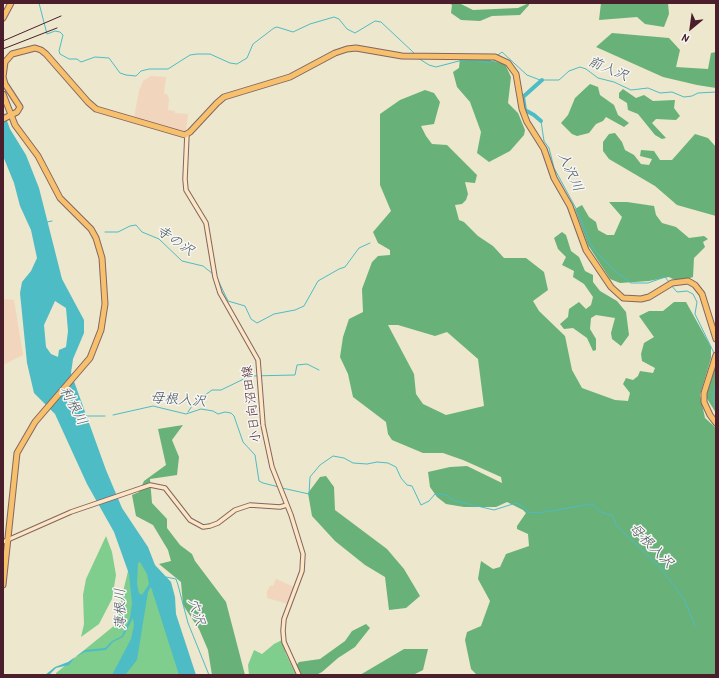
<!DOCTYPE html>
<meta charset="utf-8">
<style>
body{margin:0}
#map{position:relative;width:719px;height:678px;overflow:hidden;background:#ece7cd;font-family:"Patrick Hand",sans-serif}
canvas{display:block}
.frame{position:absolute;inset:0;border:4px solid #4a1f2b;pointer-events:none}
.north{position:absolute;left:671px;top:8px;width:40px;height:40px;-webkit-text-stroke:3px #f6f6f2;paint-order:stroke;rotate:209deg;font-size:11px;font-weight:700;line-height:16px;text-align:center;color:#4a1f2b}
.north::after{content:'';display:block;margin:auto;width:14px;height:18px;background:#4a1f2b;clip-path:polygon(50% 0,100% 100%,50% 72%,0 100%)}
</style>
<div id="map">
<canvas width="719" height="678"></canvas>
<div class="frame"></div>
<div class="north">N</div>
</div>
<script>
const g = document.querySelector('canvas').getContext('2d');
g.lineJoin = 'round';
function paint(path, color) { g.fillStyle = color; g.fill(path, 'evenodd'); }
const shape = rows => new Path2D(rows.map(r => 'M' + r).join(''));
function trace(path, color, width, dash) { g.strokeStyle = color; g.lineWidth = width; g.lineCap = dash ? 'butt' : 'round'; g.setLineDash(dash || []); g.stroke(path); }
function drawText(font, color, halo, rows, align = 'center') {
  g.font = font + ' "Patrick Hand","Klee One",sans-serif'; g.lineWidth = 3; g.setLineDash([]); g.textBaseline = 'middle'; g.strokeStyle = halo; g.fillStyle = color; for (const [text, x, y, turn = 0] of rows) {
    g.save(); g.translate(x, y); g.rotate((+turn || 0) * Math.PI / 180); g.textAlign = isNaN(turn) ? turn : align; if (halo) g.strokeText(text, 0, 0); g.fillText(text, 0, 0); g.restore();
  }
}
paint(shape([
 [151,76,166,77,164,94,167,94,169,99,168,110,175,111,175,113,188,114,186,131,184,133,134,118,139,91,143,81],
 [3,299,14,300,23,355,3,365],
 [276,579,294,587,288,604,267,598,267,591,271,585,273,586]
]), '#f1d5bd');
paint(shape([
 [106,536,112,552,116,575,112,599,99,624,81,637,84,624,83,595,86,579],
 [136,538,184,675,56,675,56,673,115,625],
 [282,640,286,654,296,675,249,675,248,665,254,650,262,654,274,644]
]), '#80ce8e');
paint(shape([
 [449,3,459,3,473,10,518,8,529,3,529,5,520,15,492,16,480,21,461,20,451,13,452,5],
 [601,3,668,3,669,14,664,27,645,24,637,17,599,20],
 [612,33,669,38,680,50,676,67,708,69,711,53,716,52,716,88,697,85,663,77,596,47],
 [460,58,482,58,505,64,511,77,508,103,518,113,525,130,524,135,510,151,489,162,477,153,481,132,470,102,457,87,453,72,459,68],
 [590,84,598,87,600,95,614,105,618,115,629,123,624,127,606,117,603,121,596,124,589,133,577,136,572,134,561,123,568,115,575,98],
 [623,89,636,98,644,95,653,101,675,100,674,108,680,116,676,120,656,119,652,123,666,138,662,139,655,135,638,114,628,110,627,103,619,98,619,93],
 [425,90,434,93,440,102,434,124,421,126,426,136,432,144,447,145,477,175,475,183,465,182,468,194,466,200,462,204,455,205,459,220,464,222,478,236,493,246,504,258,526,258,544,272,548,290,533,301,539,311,565,336,572,370,582,388,615,400,628,401,630,393,623,384,626,378,633,380,638,376,640,371,653,373,655,368,642,361,641,354,644,343,654,337,639,316,649,311,663,311,674,302,686,302,711,347,711,358,700,395,705,418,716,428,716,675,477,675,471,669,465,640,467,632,481,626,490,601,478,579,481,561,493,569,500,567,506,554,529,546,528,534,517,529,517,526,526,513,523,510,507,502,496,507,464,507,446,504,437,497,430,487,428,472,450,467,467,466,502,483,501,477,463,460,443,453,423,453,392,440,388,434,386,422,353,397,348,374,340,357,343,337,349,319,363,312,362,289,372,262,378,256,390,255,390,250,378,243,373,232,391,211,380,185,380,114,400,100],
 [388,325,398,325,435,336,447,332,478,359,484,406,446,415,423,404,416,394,414,374],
 [615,133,622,142,625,150,634,155,641,164,649,165,652,159,640,156,641,150,654,151,660,160,672,160,695,134,708,138,716,147,716,216,677,205,655,186,609,159,603,151,603,142,609,134],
 [609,202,627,202,654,206,656,215,662,223,676,227,689,238,704,236,708,239,703,242,705,247,694,258,693,277,687,279,673,279,669,277,649,281,620,283,610,279,588,245,575,209,582,205,589,217,596,222,598,230,607,235,614,235,622,217],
 [562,232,566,235,571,251,579,257,585,271,593,275,593,282,600,291,617,301,626,312,629,335,621,346,612,339,611,333,615,318,596,315,591,318,590,329,596,339,596,350,593,351,587,338,573,328,564,329,560,324,568,317,569,309,579,302,586,309,591,305,593,297,584,284,573,277,574,271,562,265,566,257,558,249,554,238],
 [716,359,716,413,706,397],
 [183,425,172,440,179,457,177,475,150,479,152,503,167,519,167,528,180,545,192,554,195,561,226,602,245,675,212,675,208,650,199,629,183,605,181,582,159,564,171,561,168,550,153,525,136,516,132,495,139,492,144,481,166,465,158,429],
 [326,476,334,487,335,510,387,549,404,569,420,596,406,608,389,610,385,577,365,565,335,541,312,516,308,493,320,477],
 [366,624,370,628,355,647,338,658,322,672,316,675,300,675,294,668,299,662,320,659,345,641,352,631],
 [404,649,428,649,423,670,413,675,360,675]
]), '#68b179');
paint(shape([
 [3,110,10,129,26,155,39,188,62,279,84,320,84,333,73,359,71,373,106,470,122,508,148,547,155,565,171,582,175,597,176,614,196,675,179,675,151,587,148,592,137,660,126,674,112,675,131,639,134,625,133,618,123,637,113,642,106,650,85,652,75,657,69,665,56,668,49,675,45,675,55,667,68,662,85,650,105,648,112,641,122,636,130,618,132,603,129,574,114,532,87,484,55,414,34,393,27,363,20,293,22,282,31,271,37,258,31,230,20,206,14,183,3,156],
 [55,301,66,308,68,331,66,347,59,350,58,357,51,354,46,347,44,325],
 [140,562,147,574,149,584,142,595,139,593,137,584,138,563]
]), '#4dbcc4');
trace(shape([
 [39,3,47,34,55,31,60,32,63,35,59,51,60,54,69,59,77,59,81,62,95,57,109,58,120,73,126,75,136,76,141,71,149,69,168,69,190,55,197,54,210,54,230,63,237,64,247,58,253,44,274,28,277,27,293,32,310,24,334,17,339,19,347,29,355,33,375,21,381,22,414,53],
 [498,55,502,52,527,75,540,80,559,80,569,71,580,67,586,69,598,78,614,82,631,90,648,88,660,93,672,92,684,97,692,96,698,93,716,92],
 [418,58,429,65,436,67,459,61,470,60,490,63,495,60],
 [541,121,544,141,549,148,554,168,579,214,590,243,597,253,616,272,631,283,648,283,665,277,669,282],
 [47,222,52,221],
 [105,232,118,232,130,226,136,225,142,232,159,239,182,261,203,266,213,274],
 [216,276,228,301,245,306,251,319,257,323,274,314,295,310,304,306,318,281,339,269,345,267,359,248,370,243],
 [671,285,677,292,687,291,693,294,697,302,695,314,714,353],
 [716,380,713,399,716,408],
 [188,412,194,403,212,390,221,390,250,376,295,375,297,365,307,364,319,370],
 [113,415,153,406,186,414,201,409,213,411,218,414,225,412,231,413,234,416,243,442,255,455,259,481,263,483,279,487],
 [86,416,105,416],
 [282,488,309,494,310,477,320,465,333,456,344,458,353,463,367,464,377,462,388,463,396,467,401,478,407,485,412,486,421,505,429,501,435,494,447,495,452,500,494,510,516,503,523,506,528,512,538,513,592,504,601,512,613,516,616,525,660,567,684,599,695,626],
 [166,577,176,579,178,585,188,623,209,675]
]), '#4dbcc4', 1);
trace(shape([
 [541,121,534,115,525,110,523,97,542,80]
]), '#4dbcc4', 4);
const secondary = shape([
 [187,134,185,179,186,190,206,223,215,277,220,293,258,360,263,425,272,467,291,515,303,554,302,571,284,619,283,631,284,642,299,675],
 [3,542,71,512,150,485,165,488,190,520,203,527,210,526,218,523,235,510,250,505,280,507,287,505]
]);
const highway = shape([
 [3,18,11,3],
 [3,94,15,125,38,156,60,198,91,229,96,238,102,258,105,304,101,330,90,358,35,422,17,453,3,585],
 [3,119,17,112,20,107,5,84,3,77,5,62,12,54,35,48,41,50,46,54,88,102,96,109,185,135,190,132,217,103,224,97,290,77,335,53,347,49,356,48,402,56,495,57,508,63,516,74,522,109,527,122,544,149,554,178,570,206,586,250,611,287,623,298,641,299,649,297,672,283,688,281,695,285,702,294,716,339],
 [716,355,704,393,704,402,710,415,716,423]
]);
trace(secondary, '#836564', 5.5);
trace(highway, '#836564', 7);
trace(secondary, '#fce6c4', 3.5);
trace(highway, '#f7c06c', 5);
trace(shape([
 [3,41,61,16],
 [3,49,57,28]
]), '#4a1f2b', 1);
drawText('13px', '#4a1f2b', '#f6f6f2', [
 ["小日向沼田線",252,404,-97]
]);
drawText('italic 14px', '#4b5661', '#f6f6f2', [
 ["前入沢",608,69,23],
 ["入沢川",570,172,66],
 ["寺の沢",175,241,34],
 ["母根入沢",178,400,4],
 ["利根川",73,406,62],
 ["母根入沢",651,546,45],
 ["薄根川",121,609,-91],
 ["穴沢",196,612,72]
]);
</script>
